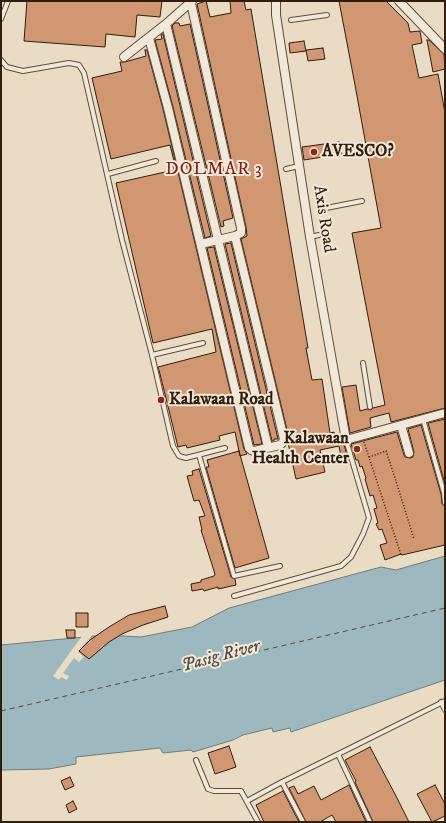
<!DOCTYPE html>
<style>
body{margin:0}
#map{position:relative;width:446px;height:823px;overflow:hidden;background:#eadcc4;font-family:"IM FELL DW Pica",serif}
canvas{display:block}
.frame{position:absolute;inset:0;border:2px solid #311d0b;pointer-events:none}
</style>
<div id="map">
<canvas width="446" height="823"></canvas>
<div class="frame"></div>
</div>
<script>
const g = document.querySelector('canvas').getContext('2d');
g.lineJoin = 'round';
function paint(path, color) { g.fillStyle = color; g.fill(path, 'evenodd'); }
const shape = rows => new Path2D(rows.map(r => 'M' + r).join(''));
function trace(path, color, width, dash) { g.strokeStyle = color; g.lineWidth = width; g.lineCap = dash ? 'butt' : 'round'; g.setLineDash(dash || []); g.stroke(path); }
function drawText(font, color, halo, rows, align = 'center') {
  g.font = font + ' "IM FELL DW Pica",serif'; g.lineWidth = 4; g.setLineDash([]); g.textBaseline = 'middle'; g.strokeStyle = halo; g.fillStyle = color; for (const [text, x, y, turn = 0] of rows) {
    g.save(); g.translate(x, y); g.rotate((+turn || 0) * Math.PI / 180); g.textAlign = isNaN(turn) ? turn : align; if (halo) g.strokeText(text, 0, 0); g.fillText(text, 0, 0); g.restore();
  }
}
const water = shape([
 [445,556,445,680,291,732,290,728,273,732,272,728,243,735,233,740,193,752,191,750,163,753,160,748,76,757,76,764,49,769,1,770,1,645,105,635,141,637,192,627,229,608,381,567,396,570,445,556]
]);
paint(water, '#9db9bf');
trace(water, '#727b77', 1);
paint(shape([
 [93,634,78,652,84,657,79,662,74,658,63,673,69,676,67,680,61,677,59,680,53,676,82,636]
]), '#eadcc4');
trace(shape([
 [1,711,445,608]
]), '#514c41', 1, [5, 4]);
const building = shape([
 [27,1,162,1,160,17,137,15,135,37,106,34,105,47,24,41,27,1],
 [206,1,210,17,231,13,230,1,244,1,246,10,251,9,308,348,306,348,312,380,322,379,330,433,334,432,336,440,340,439,344,445,349,462,342,463,339,446,320,450,325,472,296,479,288,443,289,438,241,239,247,236,246,227,197,4,206,1],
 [339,1,386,1,408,23,410,32,420,31,422,43,412,45,419,78,438,74,445,113,445,408,391,422,389,413,370,418,371,427,350,433,342,387,356,385,360,411,367,409,371,410,373,408,385,405,352,233,381,228,355,85,339,1],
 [175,23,179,23,180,26,190,24,233,218,223,221,224,226,221,227,172,26,175,23],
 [163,34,211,236,205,238,173,107,155,40,162,39,161,35,163,34],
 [427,40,429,40,444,54,445,69,433,72,427,40],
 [304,41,306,51,290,53,289,43,304,41],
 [323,48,325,59,308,61,306,50,323,48],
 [145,50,147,50,163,109,244,449,247,454,240,456,235,432,219,436,220,440,187,448,186,445,178,447,160,374,158,367,216,352,212,329,153,343,116,183,174,170,173,166,175,165,170,145,111,159,92,78,122,71,120,62,125,62,146,56,145,50],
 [339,142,342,154,304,160,302,147,339,142],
 [231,243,278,439,274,439,274,441,272,441,225,244,231,243],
 [214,247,262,444,254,445,207,248,214,247],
 [445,419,445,484,428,423,445,419],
 [421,425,441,494,442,504,445,506,445,545,402,555,401,554,385,560,380,545,387,543,382,529,379,530,376,524,378,523,374,509,377,508,373,495,370,496,365,479,366,478,362,466,360,467,358,460,356,460,351,444,397,432,404,455,405,457,410,458,413,457,414,452,408,429,421,425],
 [239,451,269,558,235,568,206,467,209,467,207,460,239,451],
 [199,469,231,577,235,579,236,585,218,589,218,587,204,591,203,589,192,591,191,584,201,582,201,580,214,576,215,574,201,530,202,530,199,517,205,516,199,500,194,501,187,476,193,475,192,471,199,469],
 [165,606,168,617,143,625,122,634,109,642,89,659,79,651,90,640,109,627,129,615,165,606],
 [76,613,88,613,88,627,76,627,76,613],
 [66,630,75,630,75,638,67,638,66,630],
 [229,746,236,767,215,774,208,753,229,746],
 [370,747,396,796,409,822,373,822,355,782,356,781,345,760,370,747],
 [70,777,74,786,65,790,61,781,70,777],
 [349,785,366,822,336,822,332,815,320,822,306,822,289,788,294,786,298,794,314,786,321,800,349,785],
 [435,785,445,804,445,816,432,822,417,794,435,785],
 [283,791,299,822,264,822,256,805,283,791],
 [73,801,77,809,69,813,66,805,73,801]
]);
paint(building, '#d19772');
trace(building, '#311d0b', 1);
const lane = shape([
 [1,19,8,1],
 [291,20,327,15],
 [1,60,7,67,23,71,69,63,79,65,84,73,122,240,152,355,173,446,179,456,186,458,225,448],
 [286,169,299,166],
 [108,174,156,161],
 [321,209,362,201],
 [310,237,319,235],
 [152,355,203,343],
 [363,363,370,407],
 [423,419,444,493,445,503],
 [199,455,234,576,280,566],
 [234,596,341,566,351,557,363,534,369,518,346,440],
 [441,702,445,710],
 [338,754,370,822],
 [196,760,208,789,214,791,241,791,258,822],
 [282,782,303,822],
 [247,801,282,782,445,701]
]);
const street = shape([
 [276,1,276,15,310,237,346,440,445,413],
 [399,1,445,49],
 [166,24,268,447],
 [149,38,168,108,249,448,251,450,254,451,280,445,283,442,284,439,235,236,241,233,241,228,191,3],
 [124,57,166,24,192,1],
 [201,244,235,236],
 [401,425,409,453]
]);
trace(lane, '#5f4d39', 6);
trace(street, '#5f4d39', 10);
trace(shape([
 [364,442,401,555],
 [369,457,386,451,395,478,414,539]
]), '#311d0b', 1.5, [1, 2]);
trace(lane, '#f1e8d9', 4);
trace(street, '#f1e8d9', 8);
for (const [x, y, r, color] of [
 [314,152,4,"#8f2418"],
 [161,400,4,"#8f2418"],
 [357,449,4,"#8f2418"]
]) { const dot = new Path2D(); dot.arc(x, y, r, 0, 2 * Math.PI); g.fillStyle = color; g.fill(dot); trace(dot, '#f1e8d9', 1.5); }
drawText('bold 17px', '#311d0b', '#f1e8d9', [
 ["AVESCO?",322,152],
 ["Kalawaan Road",169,400],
 ["Kalawaan",349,439,"right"],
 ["Health Center",349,459,"right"]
], 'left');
drawText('17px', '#311d0b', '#f1e8d9', [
 ["Axis Road",323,219,81]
]);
g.letterSpacing = '1px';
drawText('18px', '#7a1f14', '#f1e8d9', [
 ["DOLMAR 3",214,170]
]);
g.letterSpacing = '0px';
drawText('italic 18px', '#514c41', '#f1e8d9', [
 ["Pasig River",221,657,-15]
]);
</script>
